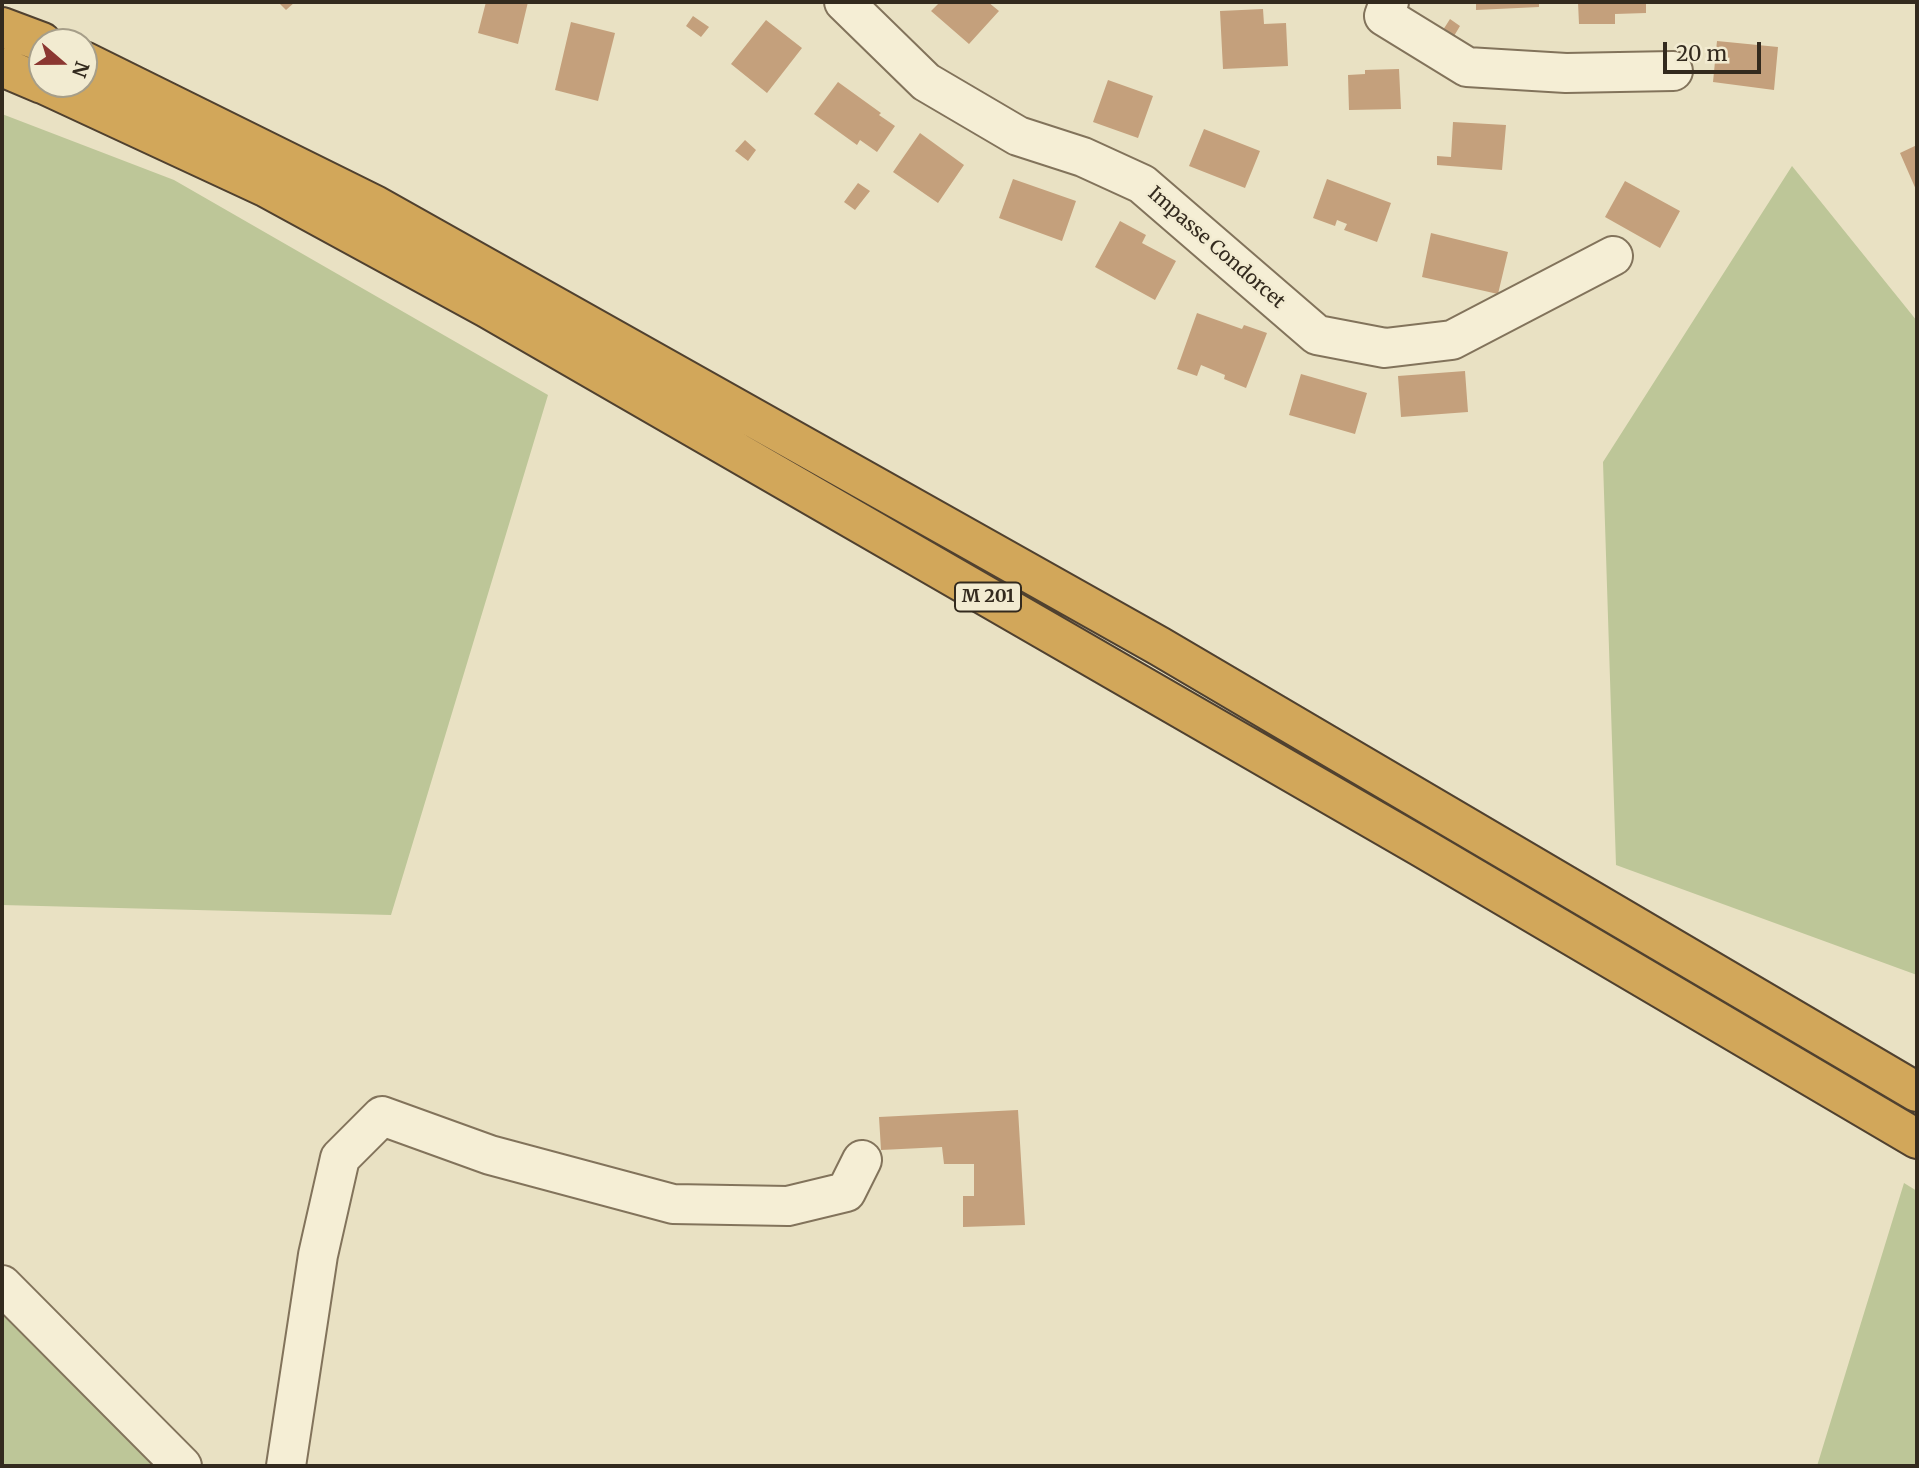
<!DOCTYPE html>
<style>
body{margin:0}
#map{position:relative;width:1919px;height:1468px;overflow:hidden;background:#e9e1c3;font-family:Merriweather,serif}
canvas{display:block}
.frame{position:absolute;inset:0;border:4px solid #332a1e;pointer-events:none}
.north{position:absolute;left:28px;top:28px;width:70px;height:70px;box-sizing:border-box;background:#f2ebd1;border:2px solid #a69e89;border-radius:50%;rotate:110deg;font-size:19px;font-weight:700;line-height:28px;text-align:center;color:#332a1e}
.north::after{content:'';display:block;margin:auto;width:24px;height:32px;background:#8b3731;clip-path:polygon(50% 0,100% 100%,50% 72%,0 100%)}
.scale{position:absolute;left:1663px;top:42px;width:98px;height:32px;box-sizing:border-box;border:4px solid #332a1e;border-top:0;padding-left:9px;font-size:21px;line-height:24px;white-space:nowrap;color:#332a1e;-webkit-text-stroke:5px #f2ebd1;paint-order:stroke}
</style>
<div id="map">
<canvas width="1919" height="1468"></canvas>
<div class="frame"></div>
<div class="north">N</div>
<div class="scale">20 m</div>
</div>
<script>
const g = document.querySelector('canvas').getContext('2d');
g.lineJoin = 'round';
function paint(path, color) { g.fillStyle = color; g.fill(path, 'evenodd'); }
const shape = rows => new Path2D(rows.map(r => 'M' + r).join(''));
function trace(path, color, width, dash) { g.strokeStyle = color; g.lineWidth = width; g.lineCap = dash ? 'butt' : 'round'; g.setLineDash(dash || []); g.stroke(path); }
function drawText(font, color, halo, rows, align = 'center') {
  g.font = font + ' Merriweather,serif'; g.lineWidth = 5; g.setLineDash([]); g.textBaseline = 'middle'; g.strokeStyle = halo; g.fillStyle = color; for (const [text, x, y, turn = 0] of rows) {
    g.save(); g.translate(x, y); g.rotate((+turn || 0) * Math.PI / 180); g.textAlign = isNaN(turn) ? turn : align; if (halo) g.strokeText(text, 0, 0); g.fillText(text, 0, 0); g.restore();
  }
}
paint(shape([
 [2,114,174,180,548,395,391,915,2,905],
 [1792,166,1917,321,1917,975,1616,865,1603,462],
 [1904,1183,1917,1191,1917,1466,1817,1466],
 [2,1273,189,1466,2,1466]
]), '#bdc698');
paint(shape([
 [278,2,295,2,286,10],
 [486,2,528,2,518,44,478,33],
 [940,2,988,2,999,11,969,44,931,11],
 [1476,2,1539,2,1539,7,1476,10],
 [1578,2,1646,2,1646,13,1615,14,1615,24,1579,24],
 [1263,9,1264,24,1286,23,1288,66,1223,69,1220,11],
 [693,16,709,27,701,37,686,26],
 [1450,19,1460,26,1454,36,1443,30],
 [766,20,802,48,767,93,731,64],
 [571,22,615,33,598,101,555,90],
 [1717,41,1778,47,1774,90,1713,82],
 [1399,69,1401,109,1349,110,1348,75,1365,74,1365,70],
 [1108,80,1153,96,1138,138,1093,122],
 [838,82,881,113,879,115,895,126,877,152,860,140,857,145,814,114],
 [1453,122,1506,125,1502,170,1437,165,1437,156,1451,157],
 [1204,129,1260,151,1245,188,1189,166],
 [920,133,964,165,938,203,893,172],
 [745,140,756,150,748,161,735,151],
 [1917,145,1917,192,1900,153],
 [1013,179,1076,201,1062,241,999,218],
 [1327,179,1391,203,1377,242,1344,230,1347,224,1337,220,1335,226,1313,218],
 [1625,181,1680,211,1660,248,1605,217],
 [858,183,870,191,855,210,844,202],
 [1120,221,1146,235,1142,243,1176,261,1155,300,1095,267],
 [1431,233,1508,252,1498,294,1422,277],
 [1197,313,1242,329,1244,325,1267,333,1246,388,1224,379,1225,375,1201,365,1197,376,1177,369],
 [1465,371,1468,412,1401,417,1398,376],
 [1301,374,1367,393,1355,434,1289,415],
 [1018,1110,1025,1225,963,1227,963,1196,974,1196,974,1164,944,1164,942,1147,881,1150,879,1117]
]), '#c4a07c');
const minor = shape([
 [844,2,926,82,1018,136,1083,157,1142,184,1317,335,1385,348,1452,340,1613,256],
 [1389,2,1384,16,1467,67,1566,73,1673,71],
 [2,1285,182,1466],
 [286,1466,318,1255,340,1158,382,1116,490,1155,673,1204,788,1206,846,1192,862,1160]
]);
const highway = shape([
 [2,27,42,42],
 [84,61,375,205,1159,646,1917,1092],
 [2,67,42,84],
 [43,84,267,188,487,308,1421,847,1917,1139]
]);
trace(minor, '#82735b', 42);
trace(highway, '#50412f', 42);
trace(minor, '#f5eed5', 38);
trace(highway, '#d2a75a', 38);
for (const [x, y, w] of [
 [988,597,66]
]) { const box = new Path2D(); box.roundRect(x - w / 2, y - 14.5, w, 29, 5); g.fillStyle = '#f2ebd1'; g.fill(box); trace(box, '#332a1e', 2); }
drawText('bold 18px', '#332a1e', null, [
 ["M 201",988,597]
]);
drawText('19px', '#332a1e', '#f2ebd1', [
 ["Impasse Condorcet",1216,248,41]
]);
</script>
